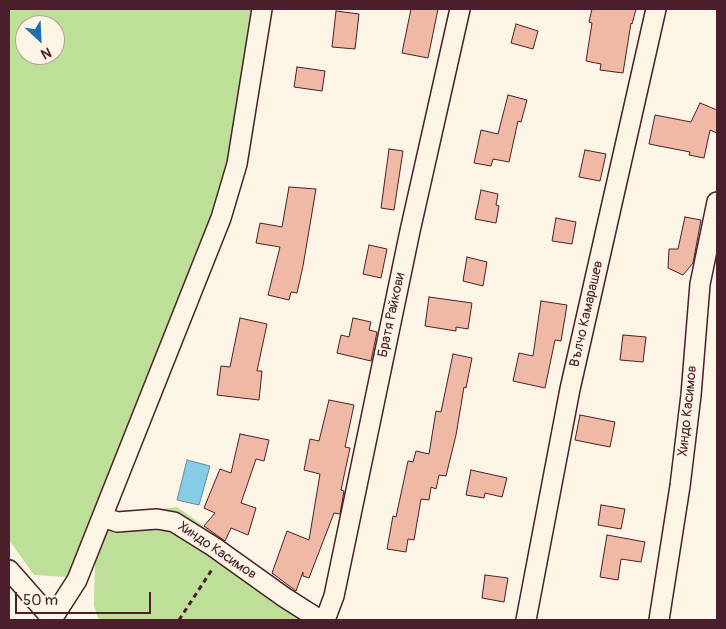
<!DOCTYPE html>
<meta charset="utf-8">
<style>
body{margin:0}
#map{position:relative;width:726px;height:629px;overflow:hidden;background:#fcf5e5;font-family:Pangolin,sans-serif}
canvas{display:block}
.frame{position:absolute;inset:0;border:10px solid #4a1f2b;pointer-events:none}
.north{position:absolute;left:15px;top:15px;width:50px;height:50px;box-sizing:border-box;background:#fcf5e5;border:1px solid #b59f9b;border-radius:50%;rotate:155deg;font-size:14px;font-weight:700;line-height:20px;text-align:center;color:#4a1f2b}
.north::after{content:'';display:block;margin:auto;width:18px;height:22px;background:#1f6fb2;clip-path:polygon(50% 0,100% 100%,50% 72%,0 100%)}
.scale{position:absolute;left:15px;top:592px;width:136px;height:22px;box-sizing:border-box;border:2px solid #4a1f2b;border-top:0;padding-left:6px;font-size:15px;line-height:18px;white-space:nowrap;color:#4a1f2b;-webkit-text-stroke:4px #fcf5e5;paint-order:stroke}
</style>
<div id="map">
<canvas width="726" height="629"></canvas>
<div class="frame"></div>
<div class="north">N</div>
<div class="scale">50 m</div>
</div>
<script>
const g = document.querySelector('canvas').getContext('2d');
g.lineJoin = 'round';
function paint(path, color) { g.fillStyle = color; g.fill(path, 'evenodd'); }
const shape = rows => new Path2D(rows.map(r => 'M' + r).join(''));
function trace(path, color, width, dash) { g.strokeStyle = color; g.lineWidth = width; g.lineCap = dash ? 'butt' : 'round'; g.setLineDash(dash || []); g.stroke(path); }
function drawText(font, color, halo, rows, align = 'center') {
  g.font = font + ' Pangolin,sans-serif'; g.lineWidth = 4; g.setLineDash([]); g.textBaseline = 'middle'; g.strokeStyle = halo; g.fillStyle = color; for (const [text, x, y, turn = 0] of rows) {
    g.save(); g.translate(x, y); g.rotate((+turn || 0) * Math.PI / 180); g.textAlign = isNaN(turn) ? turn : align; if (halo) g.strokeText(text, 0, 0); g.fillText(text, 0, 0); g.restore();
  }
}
paint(shape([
 [9,9,257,9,235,156,99,505,67,577,34,575,9,540],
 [25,25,55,25,55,55,25,55],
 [177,507,221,538,327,620,99,620,94,606,95,560,110,516]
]), '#bddf98');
const water = shape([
 [187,460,210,466,199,505,177,500,187,460]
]);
paint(water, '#84cde5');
trace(water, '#6d879b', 1);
const building = shape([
 [411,9,438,9,428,58,402,53,411,9],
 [592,9,636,9,632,24,631,23,623,73,600,70,601,64,586,61,592,23,589,22,592,9],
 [336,11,359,14,355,49,332,47,336,11],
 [516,24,538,31,533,49,511,43,516,24],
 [297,67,325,71,322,91,294,87,297,67],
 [508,95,527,100,521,122,518,121,509,162,493,159,491,166,474,163,481,130,498,134,508,95],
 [700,103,717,110,717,133,710,130,704,158,689,155,690,152,649,144,655,115,691,122,700,103],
 [389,149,403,151,394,210,381,208,389,149],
 [585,150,606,154,600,181,579,177,585,150],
 [289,187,316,189,303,266,297,293,291,292,289,300,268,295,280,247,256,243,260,223,282,227,289,187],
 [481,190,498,194,496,205,499,206,496,223,475,219,481,190],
 [685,217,701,220,693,263,683,275,668,268,669,249,678,249,685,217],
 [556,218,576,222,572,244,552,241,556,218],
 [369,245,387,249,381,278,363,274,369,245],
 [467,257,487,262,483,286,463,281,467,257],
 [429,297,472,303,468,329,456,327,456,331,425,326,429,297],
 [541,301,567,305,561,341,555,340,545,388,513,381,519,353,533,356,541,301],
 [240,318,267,324,257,371,262,371,259,400,217,395,221,366,230,367,240,318],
 [353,318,371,322,369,330,377,332,371,361,337,353,341,335,349,337,353,318],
 [623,335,646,337,643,362,620,360,623,335],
 [453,354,472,358,466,388,464,387,456,435,446,476,439,475,436,489,431,487,429,500,421,499,414,540,408,539,406,552,387,549,393,516,396,517,408,461,413,462,416,451,429,454,436,411,441,412,453,354],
 [329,400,354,405,345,447,350,448,341,490,344,491,340,514,334,513,309,578,303,576,303,572,296,591,272,573,287,531,309,540,320,474,304,470,310,439,319,441,329,400],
 [580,415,615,422,610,447,575,440,580,415],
 [240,434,269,440,264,461,256,459,241,503,256,508,248,535,231,528,225,541,204,526,215,513,204,508,220,469,231,473,240,434],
 [471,470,507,478,502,497,485,493,484,498,466,495,471,470],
 [601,505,625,509,621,529,598,525,601,505],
 [607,535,645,542,641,562,621,559,618,580,600,577,607,535],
 [485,575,508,578,504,602,482,598,485,575]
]);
paint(building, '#f0b9a5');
trace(building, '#4a1f2b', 1);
const minor = shape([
 [103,517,117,522,157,519,174,522,214,547,284,597,320,620],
 [9,570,53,620],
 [52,619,77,580,221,218,237,164,262,9],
 [325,620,334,596,410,231,460,9],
 [526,620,570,389,656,9],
 [659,620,680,486,691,395,700,284,717,202]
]);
trace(minor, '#4a1f2b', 22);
trace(shape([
 [179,620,213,568]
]), '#4a1f2b', 3, [5, 4]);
trace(minor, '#fcf5e5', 19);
drawText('14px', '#4a1f2b', '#fcf5e5', [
 ["Вълчо Камарашев",587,314,-77],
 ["Братя Райкови",392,315,-78],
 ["Хиндо Касимов",688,411,-84],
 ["Хиндо Касимов",217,551,34]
]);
</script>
